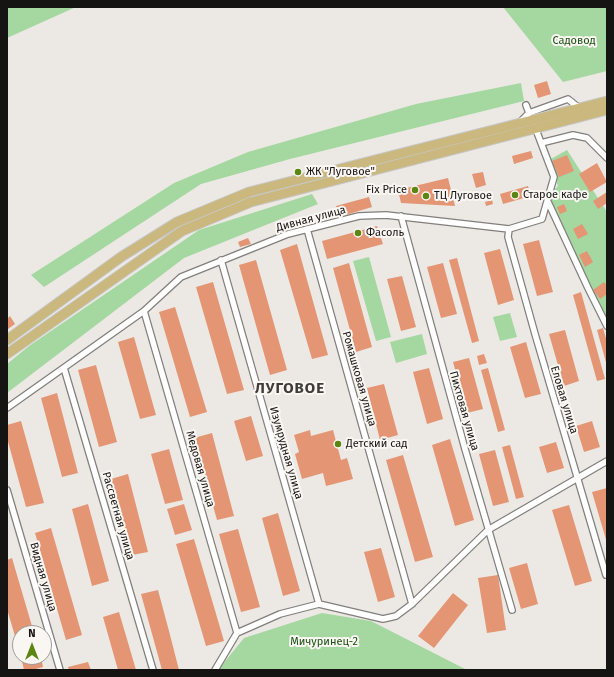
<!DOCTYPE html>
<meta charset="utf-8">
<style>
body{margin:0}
#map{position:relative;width:614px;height:677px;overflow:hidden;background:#ece9e5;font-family:"Fira Sans",sans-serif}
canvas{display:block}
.frame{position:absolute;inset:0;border:8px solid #151413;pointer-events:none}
.north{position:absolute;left:12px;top:625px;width:40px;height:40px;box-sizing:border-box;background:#faf6f2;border:1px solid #9e9c99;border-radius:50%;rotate:0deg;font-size:11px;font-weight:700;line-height:16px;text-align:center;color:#151413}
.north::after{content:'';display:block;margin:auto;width:14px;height:18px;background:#5b8612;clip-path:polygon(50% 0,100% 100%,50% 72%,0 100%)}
</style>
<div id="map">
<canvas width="614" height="677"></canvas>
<div class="frame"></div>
<div class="north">N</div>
</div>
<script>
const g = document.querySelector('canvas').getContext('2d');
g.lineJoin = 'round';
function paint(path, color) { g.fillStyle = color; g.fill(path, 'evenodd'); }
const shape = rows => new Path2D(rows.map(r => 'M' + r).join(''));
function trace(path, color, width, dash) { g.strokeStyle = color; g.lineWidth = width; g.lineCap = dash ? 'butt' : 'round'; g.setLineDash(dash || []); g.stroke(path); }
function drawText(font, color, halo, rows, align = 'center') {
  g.font = font + ' "Fira Sans",sans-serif'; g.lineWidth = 4; g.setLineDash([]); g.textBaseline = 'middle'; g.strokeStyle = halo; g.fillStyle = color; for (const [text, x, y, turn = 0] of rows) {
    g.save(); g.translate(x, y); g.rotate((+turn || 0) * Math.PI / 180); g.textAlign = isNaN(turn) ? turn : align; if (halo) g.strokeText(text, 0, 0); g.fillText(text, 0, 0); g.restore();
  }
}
paint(shape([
 [7,7,76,7,7,38],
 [503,7,607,7,607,71,563,82],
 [521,83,524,101,290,159,201,184,44,287,31,275,174,183,248,152,416,104],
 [567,150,607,212,607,321,590,288,547,197,558,186,549,160],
 [312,194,318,204,184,258,7,393,7,364,29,346,199,230],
 [369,257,391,337,376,341,353,261],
 [510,313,517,337,500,341,493,317],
 [422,334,427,354,396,363,390,342],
 [322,613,371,621,467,670,218,670,244,638]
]), '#a5d7a0');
paint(shape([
 [547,81,551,94,538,98,534,85],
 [531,151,533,158,514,164,512,156],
 [567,155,574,171,559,177,552,161],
 [597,163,607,182,590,192,579,174],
 [483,172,486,185,476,188,472,174],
 [448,178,455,206,401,203,398,190],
 [528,186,531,196,503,204,500,194],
 [607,192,607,203,598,209,593,201],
 [369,197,372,207,339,217,336,206],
 [492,200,493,204,486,206,485,202],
 [564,204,567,211,560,214,557,207],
 [582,224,588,234,578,239,573,229],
 [377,226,383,244,327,259,322,241],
 [248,238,251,244,240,247,238,242],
 [539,240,553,292,537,296,523,244],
 [297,244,328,355,312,359,280,250],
 [500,249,514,300,498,305,484,253],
 [587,251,593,262,585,267,579,255],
 [457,258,479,341,472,343,449,260],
 [256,260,287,370,270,375,239,265],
 [349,263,372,347,356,352,333,268],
 [443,263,457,314,441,318,427,267],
 [402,276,416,327,401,331,387,279],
 [213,282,244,390,227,394,196,287],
 [604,282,607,286,607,294,600,299,593,290],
 [581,292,605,379,597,381,573,295],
 [175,307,207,412,190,417,159,312],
 [10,316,15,324,8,329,7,327,7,319],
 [603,328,607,342,607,366,597,330],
 [565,330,579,381,564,386,549,334],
 [134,337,156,415,140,419,118,342],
 [526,342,541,394,525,398,510,347],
 [484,354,487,363,479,365,477,356],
 [469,358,483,409,467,413,453,362],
 [96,365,117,442,99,447,78,370],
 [429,368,443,419,427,424,413,372],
 [488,368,505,430,498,432,481,370],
 [384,384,398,435,380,440,367,388],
 [57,393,78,473,62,477,41,398],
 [251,416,263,456,246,461,234,421],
 [21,421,44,503,26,507,7,438,7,425],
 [592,421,600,447,584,452,576,426],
 [310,430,311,436,333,430,341,460,347,458,353,479,326,486,323,473,302,479,295,454,299,452,294,435],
 [212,433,234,516,217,520,194,438],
 [450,439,474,520,455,526,432,445],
 [556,442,564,468,547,473,539,447],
 [510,445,524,497,516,499,502,447],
 [169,449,183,500,165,504,151,454],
 [495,450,509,502,493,506,479,454],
 [403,455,433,557,415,562,386,460],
 [128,474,148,552,132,555,111,479],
 [607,488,607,543,592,492],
 [88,504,109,581,92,586,72,509],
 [184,504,192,530,175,535,167,509],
 [569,505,592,581,575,586,552,510],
 [278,513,300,591,283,596,262,518],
 [51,528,82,635,66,640,35,533],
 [238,529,260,607,241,612,219,534],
 [194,539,224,641,206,646,176,544],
 [381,548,395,597,378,602,364,552],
 [12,558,34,633,20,633,20,653,7,609,7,560],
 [527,563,538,604,521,609,509,568],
 [498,575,506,630,487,633,478,578],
 [158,590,169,631,179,670,162,670,141,594],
 [453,593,468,605,434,648,418,636],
 [119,612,134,663,136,670,118,670,103,617],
 [21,657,41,657,43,667,32,670,24,670],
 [88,662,91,670,69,670,68,667]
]), '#e39574');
const minor = shape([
 [526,105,529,113],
 [520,122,529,113,568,99,579,108],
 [541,143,573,135,587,138,607,158],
 [548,202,588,288,607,326],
 [401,216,465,449,512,610],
 [307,229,412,604],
 [509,229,508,237,535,334,606,575],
 [221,260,319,604],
 [144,311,237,633],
 [64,368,153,670],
 [7,408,144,311,181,277,288,234,359,216,386,215,509,229,542,219,554,177,535,127],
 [7,490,60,670],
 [215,670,237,633,280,614,319,604,383,619,396,616,412,604,488,530,607,461]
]);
const primary = shape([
 [7,340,121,257,177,222,249,192,607,101],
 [7,354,182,231,251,202,607,110]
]);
trace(minor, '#827f7c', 8);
trace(primary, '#c7c7c6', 11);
trace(minor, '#fff', 5.5);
trace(primary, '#cab87e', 9);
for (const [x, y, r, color] of [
 [298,172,4,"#5b8612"],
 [415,190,4,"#5b8612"],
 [515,195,4,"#5b8612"],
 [426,196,4,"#5b8612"],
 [358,233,4,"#5b8612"],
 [338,444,4,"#5b8612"]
]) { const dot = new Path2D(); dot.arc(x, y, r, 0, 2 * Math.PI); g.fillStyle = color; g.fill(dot); trace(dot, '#faf6f2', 1.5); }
drawText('11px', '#195115', '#faf6f2', [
 ["Садовод",574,41],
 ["Мичуринец-2",324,642]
]);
drawText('11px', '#151413', '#faf6f2', [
 ["ЖК \"Луговое\"",306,172],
 ["Fix Price",407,190,"right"],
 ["Старое кафе",523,195],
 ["ТЦ Луговое",434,196],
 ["Фасоль",366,233],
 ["Детский сад",346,444]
], 'left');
drawText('11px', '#151413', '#faf6f2', [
 ["Дивная улица",311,219,-15],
 ["Ромашковая улица",359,379,74],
 ["Еловая улица",564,400,73],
 ["Пихтовая улица",464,411,74],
 ["Изумрудная улица",286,453,74],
 ["Медовая улица",200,469,74],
 ["Рассветная улица",118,516,74],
 ["Видная улица",43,577,74]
]);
g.letterSpacing = '1px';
drawText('bold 15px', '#3f3d3a', '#faf6f2', [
 ["ЛУГОВОЕ",290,389]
]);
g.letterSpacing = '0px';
</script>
